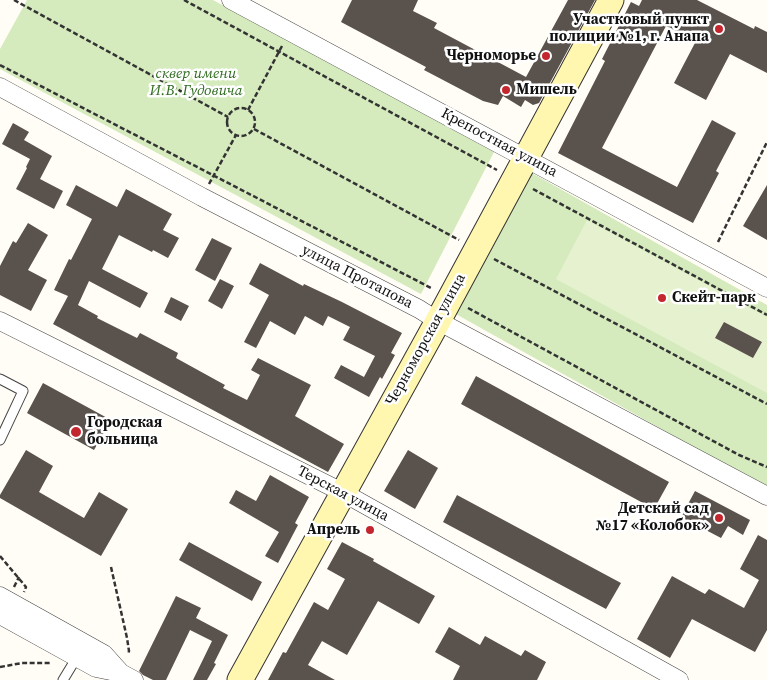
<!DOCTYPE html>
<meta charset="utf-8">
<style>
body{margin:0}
canvas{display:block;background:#fffdf5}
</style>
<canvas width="767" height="680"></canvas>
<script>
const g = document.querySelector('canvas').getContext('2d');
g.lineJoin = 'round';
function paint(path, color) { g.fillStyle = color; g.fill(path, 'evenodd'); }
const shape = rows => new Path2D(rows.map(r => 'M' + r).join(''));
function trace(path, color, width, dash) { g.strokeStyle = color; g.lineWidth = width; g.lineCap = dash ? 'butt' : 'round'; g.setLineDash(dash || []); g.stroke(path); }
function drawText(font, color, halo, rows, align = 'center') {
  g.font = font + ' "Source Serif 4",serif'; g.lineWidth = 5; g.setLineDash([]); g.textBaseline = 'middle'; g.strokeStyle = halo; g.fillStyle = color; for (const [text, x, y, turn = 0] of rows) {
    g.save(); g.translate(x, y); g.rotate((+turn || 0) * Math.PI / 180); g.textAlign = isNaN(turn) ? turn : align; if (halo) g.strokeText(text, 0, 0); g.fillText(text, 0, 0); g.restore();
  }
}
paint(shape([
 [27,0,213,0,494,152,421,294,0,69,0,49],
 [530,172,767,305,767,488,454,313]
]), '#d5ebbd');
paint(shape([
 [587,220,767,317,767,393,556,279]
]), '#e6f2cf');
paint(shape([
 [352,0,418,0,413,11,437,23,434,28,526,77,568,0,595,0,539,103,533,105,525,100,521,107,503,96,498,105,483,101,424,70,426,67,341,22],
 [642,0,697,0,754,29,755,26,767,32,767,73,730,54,706,100,674,83,696,41,666,26,602,148,677,187,712,120,736,133,716,171,719,173,693,223,558,153,605,61,602,59,631,2,639,6],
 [13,123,29,132,24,140,52,156,40,179,63,191,54,209,16,189,27,168,26,167,30,159,2,144],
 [76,185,117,207,126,189,172,214,163,230,179,238,168,258,153,250,152,252,119,235,102,269,148,293,140,308,89,281,78,305,98,316,97,318,137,338,140,333,178,353,176,358,225,385,223,388,247,400,260,375,251,370,258,358,311,385,295,416,344,444,328,472,53,324,68,296,54,290,69,259,71,260,92,219,66,205],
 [767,185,767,240,743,226],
 [28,223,48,235,28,270,47,280,31,311,0,295,0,266,13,241,16,243],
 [212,238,232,248,215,281,195,270],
 [260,263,303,286,304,284,342,302,402,333,391,353,395,355,382,379,380,377,369,397,334,378,341,365,364,377,375,356,343,340,350,327,328,316,323,326,305,316,295,335,270,321,256,348,244,342,269,295,249,284],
 [220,279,234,286,222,309,208,301],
 [171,297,189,306,181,321,164,312],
 [724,322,762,342,753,358,715,338],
 [476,376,669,482,654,509,461,404],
 [43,383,111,420,94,450,27,413],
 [26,450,53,466,39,492,84,518,99,492,128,509,101,556,0,498,0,495],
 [408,450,438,468,415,509,384,491],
 [270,475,309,497,295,523,298,525,278,563,265,556,279,532,229,503,236,490,256,501],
 [695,491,750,520,743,535,728,526,721,538,681,517],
 [457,495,621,583,606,609,443,522],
 [758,535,767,540,767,630,755,652,692,619,670,658,637,639,672,576,705,594,709,589,744,608,759,580,740,569],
 [189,542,262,582,252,601,179,560],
 [342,542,374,559,373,561,435,596,419,624,378,601,347,655,322,641,308,665,335,680,268,680,283,652,286,653,314,602,328,610,345,579,327,569],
 [176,596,201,608,196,618,228,635,214,663,216,664,207,680,193,680,212,641,190,630,166,680,153,680,143,675,139,671],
 [449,627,480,645,485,636,521,656,525,650,546,662,537,680,453,680,460,666,435,652]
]), '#5a524d');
const lane = shape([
 [0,379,23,391,0,440],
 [63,680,77,657]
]);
const street = shape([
 [231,0,767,288],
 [0,87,202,197,419,309,438,321,767,496],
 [0,321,342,492,679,680],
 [0,596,104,654,121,673,134,680],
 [0,615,96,668,121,673]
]);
const secondary = shape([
 [240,680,438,321,611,0]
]);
trace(lane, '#444', 11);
trace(street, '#444', 19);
trace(secondary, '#333', 27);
trace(shape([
 [14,0,228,117],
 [184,0,497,170],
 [0,65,433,289],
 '227 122a14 14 0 1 1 28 0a14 14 0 1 1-28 0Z',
 [248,110,282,46],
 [254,129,459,240],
 [209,184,236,135],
 [533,189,767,315],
 [718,242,767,142],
 [494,259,767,404],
 [468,308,739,455,767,467],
 [0,556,26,587,24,592],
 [111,567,127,638,129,651,128,655],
 [14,587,19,577],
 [0,667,22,663,51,663]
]), '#333', 2.5, [5, 2.5]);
trace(lane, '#fff', 9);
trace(street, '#fff', 18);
trace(secondary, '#fff6b0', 25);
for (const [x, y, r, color] of [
 [719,29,5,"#c4262e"],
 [546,56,5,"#c4262e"],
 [506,90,5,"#c4262e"],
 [662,298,5,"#c4262e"],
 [76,432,6,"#c4262e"],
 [719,518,5,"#c4262e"],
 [370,530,5,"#c4262e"]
]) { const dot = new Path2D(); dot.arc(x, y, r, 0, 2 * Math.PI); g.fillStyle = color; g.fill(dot); trace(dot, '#fff', 2); }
drawText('bold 15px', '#111', '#fff', [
 ["Участковый пункт",709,20],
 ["полиции №1, г. Анапа",709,37],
 ["Черноморье",536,56],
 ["Мишель",516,90,"left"],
 ["Скейт-парк",672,298,"left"],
 ["Городская",87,423,"left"],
 ["больница",87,440,"left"],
 ["Детский сад",709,509],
 ["№17 «Колобок»",709,526],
 ["Апрель",360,530]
], 'right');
drawText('italic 15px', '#2f6b1f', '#fff', [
 ["сквер имени",196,74],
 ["И.В. Гудовича",196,91]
]);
drawText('15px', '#111', '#fff', [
 ["Крепостная улица",499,143,28],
 ["улица Протапова",357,277,27],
 ["Черноморская улица",426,340,-61],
 ["Терская улица",343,494,28]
]);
</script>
